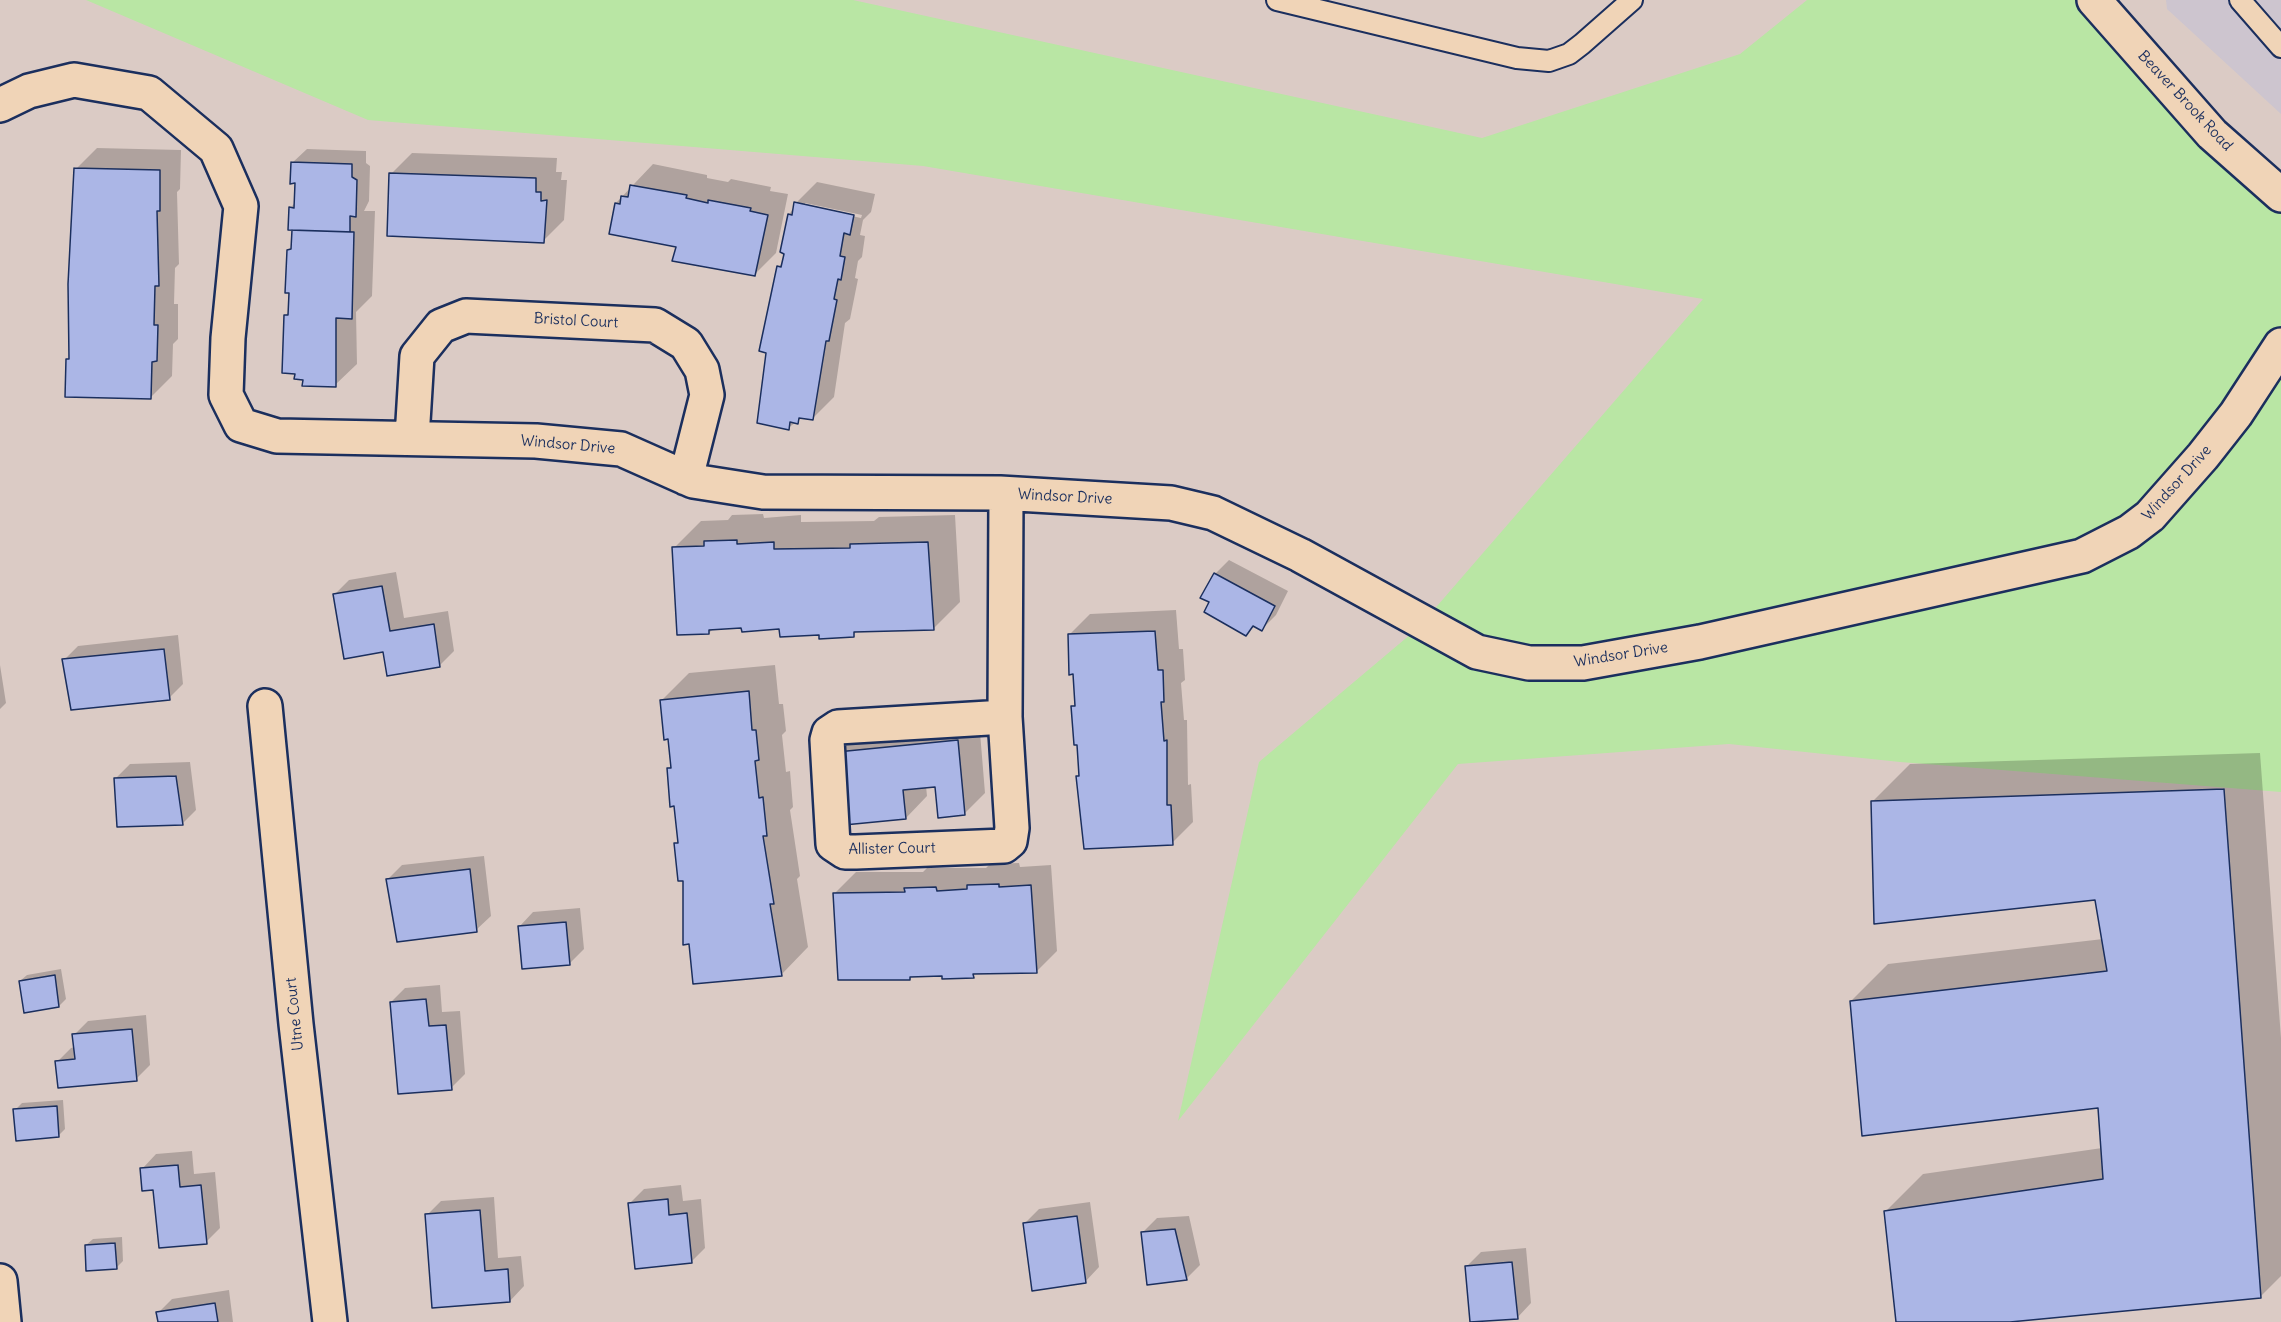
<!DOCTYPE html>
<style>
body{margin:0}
canvas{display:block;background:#dbcbc5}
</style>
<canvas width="2281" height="1322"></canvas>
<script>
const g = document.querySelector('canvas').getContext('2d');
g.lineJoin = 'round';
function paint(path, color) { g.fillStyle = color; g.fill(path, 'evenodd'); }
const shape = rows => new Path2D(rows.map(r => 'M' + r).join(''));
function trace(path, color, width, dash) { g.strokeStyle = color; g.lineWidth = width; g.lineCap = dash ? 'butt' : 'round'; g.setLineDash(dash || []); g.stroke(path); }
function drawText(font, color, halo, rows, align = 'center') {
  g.font = font + ' Delius,sans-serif'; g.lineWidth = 4.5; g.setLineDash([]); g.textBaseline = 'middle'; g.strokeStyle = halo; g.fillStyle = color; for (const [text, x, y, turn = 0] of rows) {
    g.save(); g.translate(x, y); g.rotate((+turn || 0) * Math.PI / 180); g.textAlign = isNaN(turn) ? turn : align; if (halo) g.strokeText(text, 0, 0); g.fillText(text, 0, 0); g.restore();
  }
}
paint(shape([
 [2166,0,2281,0,2281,114,2167,9]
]), '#cdc5cf');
paint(shape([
 [86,0,853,0,1482,138,1740,54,1807,0,2106,0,2281,183,2281,792,1900,762,1729,744,1458,764,1178,1121,1259,762,1418,628,1703,299,923,166,368,120]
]), '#b9e6a4');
paint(shape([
 [97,148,181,150,180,189,177,192,179,264,175,268,174,304,178,304,178,339,173,344,172,376,151,397,67,360,71,357,76,169],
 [307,149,366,151,366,163,370,166,369,201,364,211,375,211,372,296,356,312,357,364,335,385,304,378,285,316,289,312,288,250,293,246,290,208,296,202,296,182,292,163],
 [412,153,557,158,556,172,562,172,561,180,567,180,564,220,543,241,391,174],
 [653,164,707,175,707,178,728,182,731,179,771,187,770,191,788,194,776,253,755,274,677,246,616,203],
 [817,182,875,194,871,212,863,220,860,235,865,236,862,257,858,261,855,278,858,279,850,319,845,323,834,397,812,419,803,417,788,428,778,267,784,262,789,215,796,203],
 [805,203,862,215,861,218,805,206],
 [763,514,764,518,801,515,801,522,874,521,879,517,955,515,960,602,933,629,857,631,853,635,743,626,713,629,709,633,674,548,701,521,728,520,732,515],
 [1229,560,1288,591,1276,615,1262,629,1255,625,1246,634,1211,601,1215,574],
 [396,572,404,618,448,611,454,651,440,665,385,650,335,594,349,580],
 [1176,610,1179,649,1183,649,1185,680,1181,683,1184,720,1187,720,1188,785,1191,784,1193,822,1172,843,1077,777,1081,773,1073,707,1076,703,1069,635,1090,614],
 [178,635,183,684,169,698,64,660,78,646],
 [0,665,6,703,0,709],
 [775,665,779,704,783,704,786,731,782,735,786,772,790,771,793,807,790,810,800,876,797,879,808,947,781,975,684,879,679,880,676,805,668,769,672,765,669,737,662,700,689,673],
 [979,720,985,793,964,814,937,785,926,786,927,796,906,818,839,752,860,731],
 [2260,753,2281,1038,2281,1276,2260,1297,1994,1322,1898,1322,1886,1211,1923,1174,2102,1148,2099,1107,1851,1001,1888,964,2103,939,2096,898,1873,801,1910,764],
 [190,762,196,810,182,824,116,778,130,764],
 [484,856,491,916,476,930,388,879,402,865],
 [1019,863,1020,867,1051,865,1057,951,1036,972,977,972,973,976,913,975,910,979,835,893,856,872,923,872,927,868,986,868,990,864],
 [580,908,584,949,570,963,519,927,533,912],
 [61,969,66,999,59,1006,20,981,27,975],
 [440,985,442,1012,460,1011,465,1074,451,1088,391,1002,405,988],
 [146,1015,150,1065,136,1079,57,1062,71,1048,75,1047,74,1035,88,1021],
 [63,1100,65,1129,58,1136,15,1110,22,1103],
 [192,1151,194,1174,215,1172,220,1228,206,1242,154,1188,142,1169,156,1154],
 [681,1185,683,1201,701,1199,705,1248,691,1262,630,1203,644,1189],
 [494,1197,498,1258,521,1256,524,1286,510,1301,427,1215,441,1201],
 [1090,1202,1099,1267,1085,1282,1025,1223,1039,1209],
 [1189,1216,1200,1265,1186,1279,1143,1232,1157,1218],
 [122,1237,123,1261,116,1268,86,1245,93,1239],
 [1526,1248,1531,1303,1517,1318,1472,1322,1466,1267,1481,1252],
 [229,1290,233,1322,159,1322,158,1313,172,1299]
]), '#0003');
const building = shape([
 [291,162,352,164,352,177,357,180,356,217,350,216,350,232,288,230,289,207,294,208,295,183,290,184,291,162],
 [74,168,160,170,160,211,157,211,159,286,155,286,154,325,158,325,157,361,152,362,151,399,65,397,66,359,69,359,68,284,74,168],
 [389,173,536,178,536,192,541,192,541,201,547,200,544,243,387,236,389,173],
 [630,185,687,195,686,198,708,203,708,200,751,208,750,211,768,215,755,276,672,261,676,247,609,234,615,203,620,204,621,196,628,197,630,185],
 [794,202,854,215,850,235,844,233,840,256,845,257,841,280,838,279,834,299,837,300,829,341,826,341,813,420,799,418,798,424,790,422,789,430,757,423,766,353,759,351,777,266,781,267,784,254,780,252,788,214,792,215,794,202],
 [292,230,354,232,352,319,336,318,336,387,302,386,303,380,294,379,295,374,282,373,284,315,288,315,289,293,285,293,287,250,291,249,292,230],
 [737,540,737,544,774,542,774,549,850,548,850,544,928,542,934,630,854,632,854,637,819,639,819,635,780,637,779,629,742,632,741,628,709,630,709,634,677,635,672,547,704,546,704,541,737,540],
 [1214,573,1275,606,1262,631,1253,626,1246,636,1204,612,1209,602,1200,598,1214,573],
 [382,586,390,631,434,624,440,667,387,676,383,652,344,659,333,594,382,586],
 [1155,631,1158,670,1163,670,1164,702,1161,702,1164,741,1167,740,1167,805,1171,805,1173,845,1084,849,1076,776,1079,776,1077,745,1074,745,1071,706,1075,706,1073,674,1069,675,1068,634,1155,631],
 [164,649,170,700,71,710,62,659,164,649],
 [749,691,752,730,756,730,759,760,755,761,759,798,763,797,767,836,763,836,774,904,770,904,782,976,693,984,689,944,683,945,683,881,678,881,674,843,678,843,674,806,670,807,667,768,671,768,668,739,664,740,660,700,749,691],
 [958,740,965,815,938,818,935,787,903,790,906,819,844,825,837,752,958,740],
 [176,776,183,825,117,827,114,778,176,776],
 [2224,789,2261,1298,2010,1322,1896,1322,1884,1211,2103,1179,2098,1108,1862,1136,1850,1001,2107,971,2095,900,1874,924,1871,801,2224,789],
 [470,869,477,932,397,942,386,879,470,869],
 [999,884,999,887,1031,885,1037,973,973,974,974,978,942,979,942,976,910,977,910,980,838,980,833,893,905,892,904,888,936,887,937,891,967,889,967,885,999,884],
 [566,922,570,965,522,969,518,926,566,922],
 [55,975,59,1007,24,1013,19,981,55,975],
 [426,999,429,1026,446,1025,452,1090,398,1094,390,1002,426,999],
 [132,1029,137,1081,58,1088,55,1061,75,1059,72,1034,132,1029],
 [57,1106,59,1137,16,1141,13,1109,57,1106],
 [178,1165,180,1187,201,1185,207,1244,159,1248,153,1190,142,1191,140,1168,178,1165],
 [668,1199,669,1215,687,1213,692,1263,635,1269,628,1203,668,1199],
 [480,1210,485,1271,508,1269,510,1302,432,1308,425,1214,480,1210],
 [1077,1216,1086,1283,1032,1291,1023,1223,1077,1216],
 [1175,1229,1187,1280,1147,1285,1141,1232,1175,1229],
 [115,1243,117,1269,86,1271,85,1245,115,1243],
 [1512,1262,1518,1319,1470,1322,1465,1266,1512,1262],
 [215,1303,218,1322,158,1322,156,1312,215,1303]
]);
paint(building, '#abb6e6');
trace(building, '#1b2f5e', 1.5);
const lane = shape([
 [1277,0,1517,58,1549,61,1569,54,1582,44,1632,0],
 [2240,0,2281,47]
]);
const street = shape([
 [0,105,29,91,74,80,149,93,216,149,241,206,228,338,226,395,241,425,277,436,536,441,621,449,693,481,763,492,1000,493,1171,503,1213,513,1300,555,1477,652,1529,663,1583,663,1700,642,2082,556,2129,532,2150,516,2203,456,2236,414,2281,345],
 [412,438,417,356,441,326,466,316,655,325,686,344,702,370,707,395,686,478],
 [265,706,296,1024,330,1322],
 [1005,717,1012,828,1010,841,1004,846,856,852,845,852,833,844,827,740,829,733,838,727,1005,717],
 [1005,717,1006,494],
 [0,1281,4,1322]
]);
const secondary = shape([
 [2094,0,2212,134,2281,195]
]);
trace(lane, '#1b2f5e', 24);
trace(street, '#1b2f5e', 38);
trace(secondary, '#1b2f5e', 38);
trace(lane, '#f0d4b7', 20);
trace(street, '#f0d4b7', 33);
trace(secondary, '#f0d4b7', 33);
drawText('15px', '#1b2f5e', '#f0d4b7', [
 ["Beaver Brook Road",2185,101,47],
 ["Bristol Court",576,321,3],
 ["Windsor Drive",568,445,5],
 ["Windsor Drive",2177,483,-48],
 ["Windsor Drive",1065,497,3],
 ["Windsor Drive",1621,655,-9],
 ["Allister Court",892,849,-1],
 ["Utne Court",295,1014,-96]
]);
</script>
